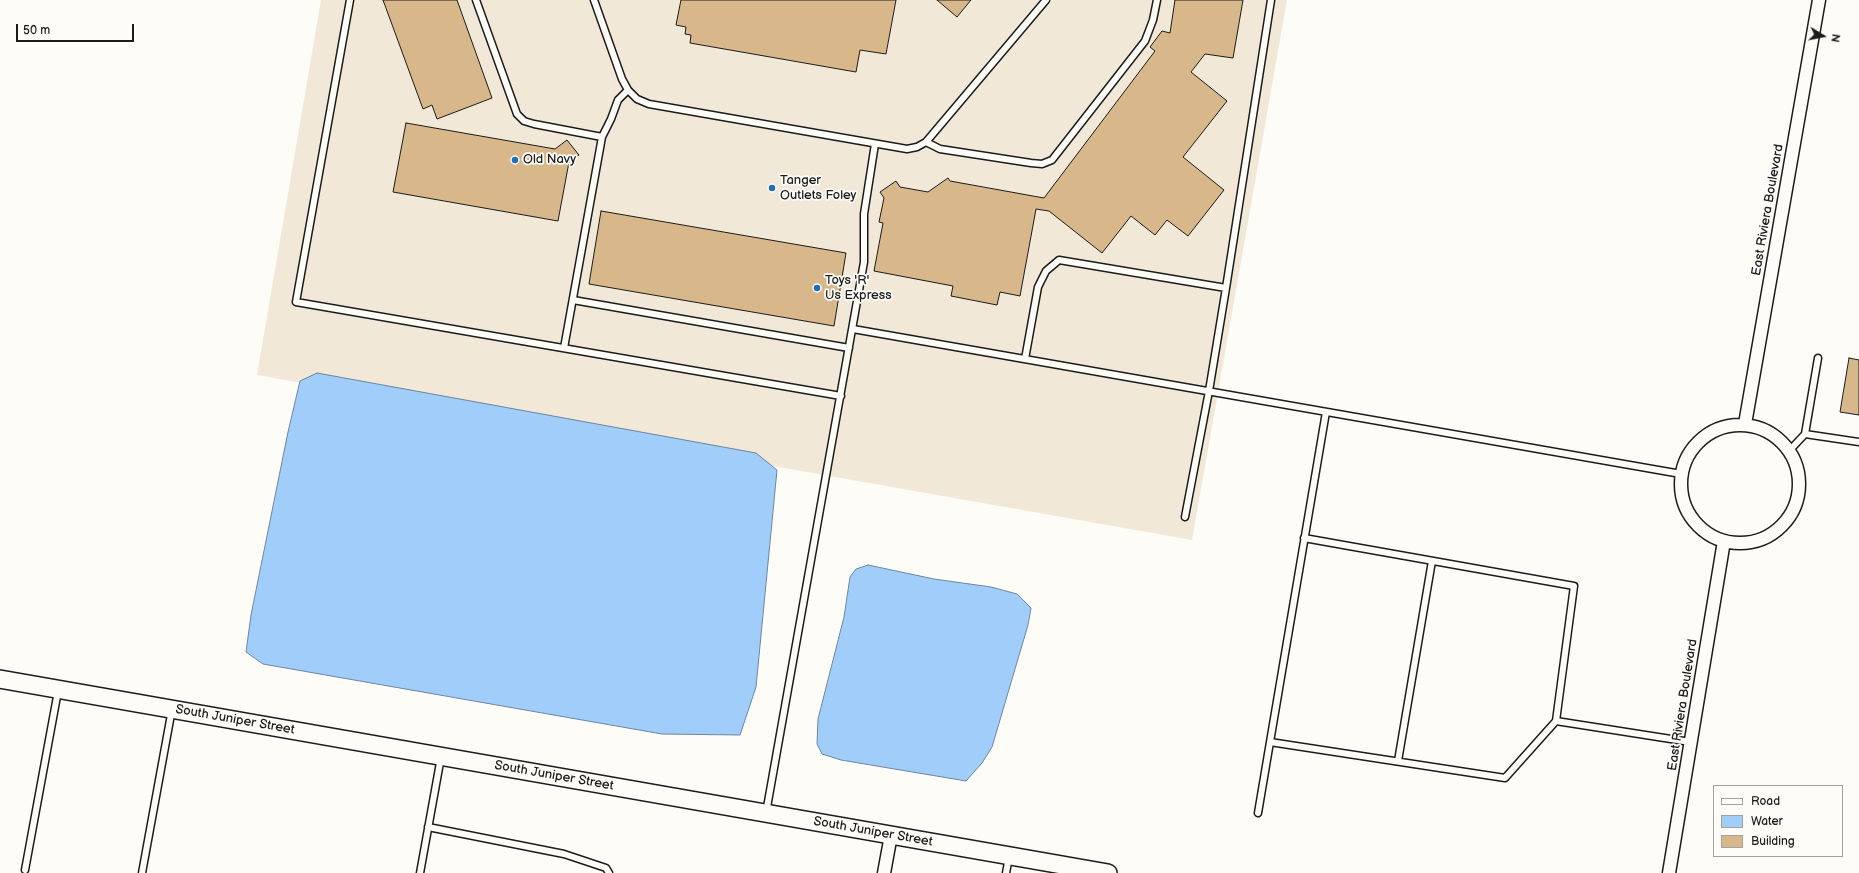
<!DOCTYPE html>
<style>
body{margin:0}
#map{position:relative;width:1859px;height:873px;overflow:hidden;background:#fdfcf7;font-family:"Balsamiq Sans",sans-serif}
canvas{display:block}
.legend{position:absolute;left:1713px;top:785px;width:130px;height:72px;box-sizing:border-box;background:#fdfcf7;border:1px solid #a3a29f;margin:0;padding:5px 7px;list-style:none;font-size:12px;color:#1c1c1c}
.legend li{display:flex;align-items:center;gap:8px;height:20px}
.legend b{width:20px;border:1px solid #a3a29f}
.north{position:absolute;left:1803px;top:16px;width:40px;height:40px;-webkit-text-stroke:3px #fdfcf7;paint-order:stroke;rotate:100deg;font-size:11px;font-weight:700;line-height:16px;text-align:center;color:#1c1c1c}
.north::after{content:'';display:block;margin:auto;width:14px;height:18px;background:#1c1c1c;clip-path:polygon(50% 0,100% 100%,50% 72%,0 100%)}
.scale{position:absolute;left:16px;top:24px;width:118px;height:18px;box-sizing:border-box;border:2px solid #1c1c1c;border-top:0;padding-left:5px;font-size:12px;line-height:14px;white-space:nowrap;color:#1c1c1c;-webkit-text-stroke:3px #fdfcf7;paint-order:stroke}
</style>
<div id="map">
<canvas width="1859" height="873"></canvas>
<ul class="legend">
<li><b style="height:5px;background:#fdfcf7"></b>Road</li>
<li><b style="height:11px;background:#a0cdfa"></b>Water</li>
<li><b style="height:11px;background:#d8b88b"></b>Building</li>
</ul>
<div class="north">N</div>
<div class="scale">50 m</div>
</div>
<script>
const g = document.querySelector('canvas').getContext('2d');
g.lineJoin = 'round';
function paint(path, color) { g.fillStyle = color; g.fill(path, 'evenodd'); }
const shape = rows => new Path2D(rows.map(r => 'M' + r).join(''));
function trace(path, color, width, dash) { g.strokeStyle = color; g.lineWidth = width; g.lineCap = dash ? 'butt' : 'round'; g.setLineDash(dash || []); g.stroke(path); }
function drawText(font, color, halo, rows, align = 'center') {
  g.font = font + ' "Balsamiq Sans",sans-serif'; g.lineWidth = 3.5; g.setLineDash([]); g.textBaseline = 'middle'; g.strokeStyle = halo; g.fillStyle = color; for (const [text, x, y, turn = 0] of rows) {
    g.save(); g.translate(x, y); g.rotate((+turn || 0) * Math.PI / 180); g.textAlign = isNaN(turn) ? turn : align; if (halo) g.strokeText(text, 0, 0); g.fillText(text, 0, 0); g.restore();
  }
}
paint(shape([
 [321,0,1287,0,1192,540,257,375]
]), '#f2e8d7');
const water = shape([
 [317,373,756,453,777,470,756,687,740,735,662,734,263,664,246,652,251,615,288,432,300,381,317,373],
 [868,565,934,579,991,587,1017,594,1031,608,1028,625,992,747,982,763,966,781,841,760,822,754,817,744,818,719,844,617,850,577,856,569,868,565]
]);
paint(water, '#a0cdfa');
trace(water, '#6b86a1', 1);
const building = shape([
 [383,0,457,0,492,98,437,119,432,105,423,109,383,0],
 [681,0,896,0,886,54,860,50,856,72,690,43,691,35,685,34,686,27,676,25,681,0],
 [937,0,971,0,957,17,937,0],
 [1175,0,1243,0,1233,58,1205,54,1191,72,1227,101,1183,157,1224,190,1188,236,1167,220,1155,235,1131,216,1102,253,1049,211,1036,209,1020,296,1000,292,997,305,951,296,953,286,874,271,883,223,879,222,884,198,880,192,896,181,900,187,928,192,948,178,950,181,1044,198,1155,51,1150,47,1162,31,1170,33,1175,0],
 [406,123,555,149,567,140,579,155,569,162,558,221,393,192,406,123],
 [601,211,846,253,834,326,589,284,601,211],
 [1849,358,1859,360,1859,415,1840,412,1849,358]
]);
paint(building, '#d8b88b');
trace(building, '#1c1c1c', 1);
const lane = shape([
 [350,0,296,302,841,396],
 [476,0,517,114,524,121,534,124,602,137],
 [594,0,622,79,628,90,637,99,649,104,907,149,917,147,926,142,1046,0],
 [926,142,940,149,1031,163,1042,164,1052,160,1145,41,1153,20,1157,0],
 [573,300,849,348],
 [853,329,1681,474],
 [564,348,602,137,611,119,618,100,628,90],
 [1025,359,1038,287,1046,271,1059,260,1226,288,1271,0],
 [1326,412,1270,742,1505,778,1556,721,1690,742],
 [1805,434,1859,442],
 [1789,451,1805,434,1818,358],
 [1185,517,1209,391,1226,288],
 [1304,538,1574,586,1556,721],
 [1398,761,1432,561],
 [766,813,864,262,864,214,875,144],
 [1258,813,1270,742],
 [428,827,564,854,606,868,609,873],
 [25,870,58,691],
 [142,873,172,709],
 [420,873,441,757],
 [1006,873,1009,857]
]);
const street = shape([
 [1745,424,1819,0],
 '1681 484a59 59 0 1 1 118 0a59 59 0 1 1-118 0Z',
 [884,873,891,835],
 [1669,873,1724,541]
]);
const secondary = shape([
 [0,679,1108,873]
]);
trace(lane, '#1c1c1c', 9);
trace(street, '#1c1c1c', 15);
trace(secondary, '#1c1c1c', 20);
trace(lane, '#fdfcf7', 6);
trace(street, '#fdfcf7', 12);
trace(secondary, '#fdfcf7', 17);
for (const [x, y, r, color] of [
 [515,160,4,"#1f6fb2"],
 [772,188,4,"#1f6fb2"],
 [817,288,4,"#1f6fb2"]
]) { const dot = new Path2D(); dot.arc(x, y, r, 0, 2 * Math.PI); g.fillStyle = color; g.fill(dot); trace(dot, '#fdfcf7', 1.5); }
drawText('13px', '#1c1c1c', '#fdfcf7', [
 ["Old Navy",523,160],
 ["Tanger",780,181],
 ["Outlets Foley",780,196],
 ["Toys 'R'",825,281],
 ["Us Express",825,296]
], 'left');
drawText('13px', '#1c1c1c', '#fdfcf7', [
 ["East Riviera Boulevard",1768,210,-80],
 ["East Riviera Boulevard",1683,705,-81],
 ["South Juniper Street",235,720,10],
 ["South Juniper Street",554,776,10],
 ["South Juniper Street",873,832,10]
]);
</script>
